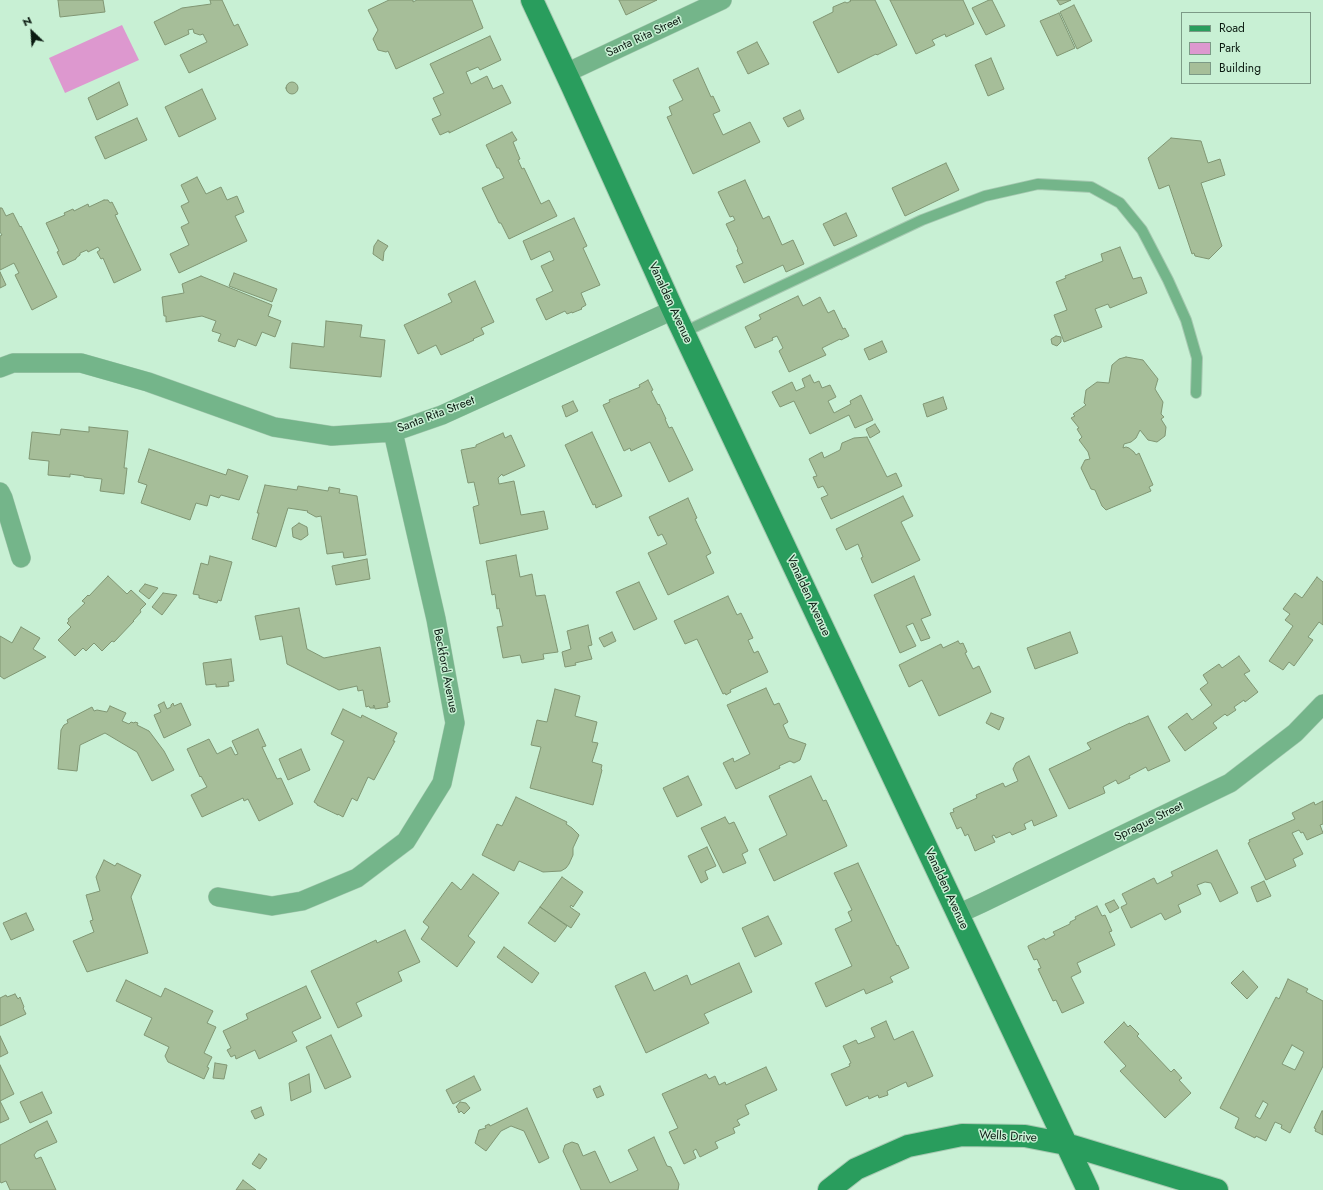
<!DOCTYPE html>
<style>
body{margin:0}
#map{position:relative;width:1323px;height:1190px;overflow:hidden;background:#c8f0d4;font-family:Jost,sans-serif}
canvas{display:block}
.legend{position:absolute;left:1181px;top:12px;width:130px;height:72px;box-sizing:border-box;background:#c8f0d4;border:1px solid #7c9a86;margin:0;padding:5px 7px;list-style:none;font-size:12px;color:#0b1a11}
.legend li{display:flex;align-items:center;gap:8px;height:20px}
.legend b{width:20px;border:1px solid #7c9a86}
.north{position:absolute;left:12px;top:12px;width:40px;height:40px;-webkit-text-stroke:3px #c8f0d4;paint-order:stroke;rotate:335deg;font-size:11px;font-weight:700;line-height:16px;text-align:center;color:#0b1a11}
.north::after{content:'';display:block;margin:auto;width:14px;height:18px;background:#0b1a11;clip-path:polygon(50% 0,100% 100%,50% 72%,0 100%)}
</style>
<div id="map">
<canvas width="1323" height="1190"></canvas>
<ul class="legend">
<li><b style="height:5px;background:#299d5d"></b>Road</li>
<li><b style="height:11px;background:#dd98cf"></b>Park</li>
<li><b style="height:11px;background:#a6be99"></b>Building</li>
</ul>
<div class="north">N</div>
</div>
<script>
const g = document.querySelector('canvas').getContext('2d');
g.lineJoin = 'round';
function paint(path, color) { g.fillStyle = color; g.fill(path, 'evenodd'); }
const shape = rows => new Path2D(rows.map(r => 'M' + r).join(''));
function trace(path, color, width, dash) { g.strokeStyle = color; g.lineWidth = width; g.lineCap = dash ? 'butt' : 'round'; g.setLineDash(dash || []); g.stroke(path); }
function drawText(font, color, halo, rows, align = 'center') {
  g.font = font + ' Jost,sans-serif'; g.lineWidth = 3; g.setLineDash([]); g.textBaseline = 'middle'; g.strokeStyle = halo; g.fillStyle = color; for (const [text, x, y, turn = 0] of rows) {
    g.save(); g.translate(x, y); g.rotate((+turn || 0) * Math.PI / 180); g.textAlign = isNaN(turn) ? turn : align; if (halo) g.strokeText(text, 0, 0); g.fillText(text, 0, 0); g.restore();
  }
}
paint(shape([
 [122,25,139,60,65,93,49,58]
]), '#dd98cf');
const building = shape([
 [58,0,103,0,105,12,60,17,58,0],
 [210,0,222,0,234,26,238,24,248,45,189,73,180,55,207,42,203,34,200,35,194,33,193,29,188,30,189,34,165,45,154,22,182,8,211,4,210,0],
 [389,0,413,0,413,2,417,0,472,0,483,28,396,69,388,51,386,52,378,50,373,39,378,30,368,10,389,0],
 [619,0,657,0,626,15,619,0],
 [850,0,875,0,897,45,877,55,876,54,838,73,813,22,833,12,833,7,845,2,847,3,851,1,850,0],
 [890,0,963,0,974,24,946,37,945,34,932,40,935,45,916,54,890,0],
 [989,0,992,0,1005,26,986,35,972,8,989,0],
 [1057,0,1071,0,1060,5,1057,0],
 [1074,5,1092,41,1077,49,1060,12,1074,5],
 [1059,13,1075,48,1057,56,1040,21,1059,13],
 [490,36,501,60,480,70,478,67,466,72,471,84,487,76,493,89,502,85,511,103,449,133,449,131,440,135,432,119,441,115,433,98,444,93,430,64,490,36],
 [757,42,769,64,748,74,737,52,757,42],
 [991,58,1004,89,988,96,975,65,991,58],
 [698,68,711,97,713,96,720,111,713,114,723,135,750,122,760,142,693,174,667,117,672,115,669,107,683,100,673,80,698,68],
 '286 88a6 6 0 1 1 12 0a6 6 0 1 1-12 0Z',
 [119,82,128,105,97,120,88,98,119,82],
 [202,89,216,119,179,137,165,107,202,89],
 [800,110,804,119,788,127,783,118,800,110],
 [137,118,147,140,105,159,95,137,137,118],
 [512,132,517,140,513,142,520,159,518,160,522,169,524,168,541,204,549,200,557,216,509,239,501,223,499,223,482,188,504,178,499,168,497,168,486,145,512,132],
 [1171,138,1201,141,1208,163,1220,159,1225,175,1201,183,1222,246,1209,259,1195,256,1194,253,1192,254,1169,185,1159,189,1148,158,1171,138],
 [946,163,959,190,905,216,892,188,946,163],
 [197,177,206,194,221,187,227,200,237,196,244,212,235,216,247,241,179,273,170,254,189,245,181,227,189,223,181,206,189,202,181,185,197,177],
 [745,180,763,219,769,216,782,245,793,240,804,264,786,272,783,265,744,283,736,266,743,263,737,250,738,249,726,224,735,220,733,216,730,217,718,192,745,180],
 [104,200,108,200,110,203,112,202,118,214,115,215,141,270,114,283,103,258,101,259,97,252,100,250,98,247,88,252,87,250,80,253,80,255,76,258,76,259,63,265,57,252,59,251,46,223,65,215,64,213,73,209,74,211,88,204,89,207,104,200],
 [0,208,2,208,6,216,13,213,20,227,21,226,57,297,32,310,15,275,19,273,14,263,0,270,0,236,2,235,0,232,0,208],
 [846,213,857,236,834,246,823,224,846,213],
 [574,218,587,246,583,248,600,285,581,293,586,305,581,308,582,309,572,313,572,312,567,314,565,311,546,320,536,299,553,291,541,266,554,260,550,251,531,260,523,241,574,218],
 [378,240,388,246,384,252,383,261,373,254,374,246,378,240],
 [1120,247,1133,279,1141,277,1147,293,1110,308,1108,304,1095,309,1102,327,1064,342,1054,315,1067,310,1056,282,1066,278,1065,276,1103,261,1101,254,1120,247],
 [0,272,6,285,0,288,0,272],
 [234,273,277,289,272,302,229,286,234,273],
 [201,276,272,305,268,316,281,321,275,337,262,332,256,346,238,339,235,347,218,341,221,334,212,331,216,321,202,316,166,322,166,316,164,316,162,297,184,293,182,284,201,276],
 [475,281,494,322,481,328,484,334,473,339,474,340,441,355,436,345,418,354,404,325,452,302,448,294,475,281],
 [798,296,803,306,820,297,828,313,834,310,843,329,845,328,849,336,841,340,840,339,822,348,826,355,789,372,779,351,783,348,777,336,772,338,773,340,755,348,745,327,761,319,759,315,798,296],
 [326,321,362,325,360,337,385,340,381,377,290,368,292,343,324,347,326,321],
 [1056,336,1061,337,1061,342,1057,346,1052,344,1051,339,1056,336],
 [882,341,887,352,869,360,864,349,882,341],
 [1126,357,1143,360,1158,379,1155,389,1163,402,1161,414,1164,417,1161,419,1166,427,1165,436,1157,442,1148,440,1140,430,1136,438,1131,442,1124,444,1123,448,1126,447,1129,448,1134,452,1136,455,1139,453,1153,485,1149,487,1151,491,1106,510,1102,506,1095,490,1091,489,1081,468,1085,460,1090,459,1088,452,1079,440,1082,437,1077,429,1079,428,1071,418,1075,416,1073,414,1086,405,1084,403,1086,390,1097,382,1109,383,1112,365,1119,359,1126,357],
 [810,375,814,383,819,381,822,388,830,385,836,397,828,401,834,413,851,404,850,401,861,395,873,420,855,428,849,415,810,434,794,401,780,407,772,392,792,382,796,391,805,387,802,379,810,375],
 [648,380,653,390,651,391,658,405,659,404,666,419,665,419,669,428,672,427,693,470,669,482,650,442,631,451,630,448,624,451,603,405,610,402,609,400,640,387,639,385,648,380],
 [943,397,947,409,927,417,923,404,943,397],
 [573,401,578,411,566,417,562,406,573,401],
 [875,424,880,432,870,438,866,429,875,424],
 [89,427,128,431,124,468,127,468,124,494,100,491,102,479,84,477,84,476,70,474,70,477,48,475,49,461,29,459,32,432,60,435,61,429,89,432,89,427],
 [592,432,622,496,596,508,595,504,593,505,565,445,592,432],
 [503,433,505,438,511,435,525,466,503,476,502,474,498,478,499,484,514,481,521,515,544,511,548,529,480,544,473,507,479,505,474,482,468,483,461,450,476,447,476,445,503,433],
 [867,437,887,477,896,473,902,486,831,519,821,498,828,495,823,486,818,488,813,477,817,476,809,459,822,452,824,458,840,450,842,443,854,438,867,437],
 [149,449,226,475,228,469,248,476,239,500,221,495,219,498,210,495,207,506,196,503,190,520,141,503,147,485,138,482,149,449],
 [265,485,297,490,298,486,328,491,329,487,340,489,339,493,357,496,366,555,344,558,343,552,327,554,321,516,316,517,307,512,308,511,288,508,276,547,252,539,259,513,257,513,265,485],
 [903,496,913,516,901,522,920,560,872,583,861,558,863,557,858,544,846,550,836,529,903,496],
 [688,498,697,518,695,519,711,553,706,556,714,573,668,595,648,553,667,544,662,534,658,536,649,517,688,498],
 [299,523,307,527,308,535,301,540,293,537,292,528,299,523],
 [516,555,520,577,532,574,536,596,545,595,558,652,543,654,544,659,522,663,520,655,503,658,497,627,503,626,499,608,497,609,495,594,492,595,486,561,516,555],
 [210,556,232,562,221,601,218,600,217,603,199,598,199,595,193,594,201,563,208,565,210,556],
 [367,559,370,579,336,585,332,566,367,559],
 [108,576,127,594,131,590,146,604,140,610,141,612,133,621,134,621,114,642,112,641,102,651,94,643,86,651,83,648,75,656,58,640,71,627,67,623,69,621,68,619,85,603,82,601,88,595,89,596,108,576],
 [914,576,931,615,921,619,930,638,921,641,913,623,906,626,916,646,900,653,874,595,914,576],
 [1317,577,1323,582,1323,625,1319,622,1308,637,1313,640,1294,666,1289,662,1283,670,1269,661,1293,626,1285,620,1290,614,1283,609,1295,593,1302,598,1317,577],
 [639,582,657,619,634,630,616,592,639,582],
 [145,584,158,588,149,599,139,591,145,584],
 [163,593,177,595,162,615,152,607,163,593],
 [728,596,737,615,741,613,753,638,748,640,754,653,758,651,768,672,730,690,731,692,726,695,725,693,723,694,697,639,685,644,674,621,728,596],
 [299,608,307,649,324,658,380,647,390,702,387,703,388,707,375,709,374,705,373,706,374,708,370,708,369,706,366,707,363,690,358,691,357,686,339,690,287,664,282,636,260,640,255,616,299,608],
 [588,625,592,645,588,646,592,659,575,663,576,665,565,667,562,652,571,649,567,631,588,625],
 [21,627,40,638,33,649,46,657,4,679,0,676,0,636,12,643,21,627],
 [612,632,616,641,604,647,599,638,612,632],
 [1070,632,1078,653,1035,669,1027,648,1070,632],
 [958,641,960,644,963,643,967,652,965,653,973,669,979,666,991,692,939,716,922,680,909,687,899,665,941,644,943,648,958,641],
 [1239,656,1250,671,1244,674,1258,692,1245,702,1244,700,1234,707,1236,710,1227,716,1225,714,1213,723,1217,728,1185,751,1168,727,1187,713,1192,720,1212,705,1200,689,1208,683,1203,675,1219,664,1222,668,1239,656],
 [231,659,234,681,228,682,229,686,216,687,216,684,206,685,203,663,231,659],
 [766,688,774,705,779,703,788,722,783,725,789,738,806,744,800,760,794,763,790,761,779,766,780,768,736,789,723,763,733,758,734,762,750,754,727,705,766,688],
 [555,689,580,696,575,716,597,722,592,742,598,743,592,762,602,765,601,769,602,770,593,805,530,788,541,747,531,745,537,720,547,722,555,689],
 [164,702,167,709,171,707,171,705,173,703,174,706,181,703,191,725,164,738,154,715,161,712,158,705,164,702],
 [110,706,126,713,122,721,129,724,131,722,134,723,135,722,138,723,137,725,149,731,164,751,174,770,152,781,137,752,105,733,80,745,77,771,58,769,61,730,64,725,68,723,67,720,92,707,94,711,97,710,107,712,110,706],
 [343,709,361,718,362,715,397,733,393,741,395,741,374,780,368,777,357,801,352,798,343,817,338,814,338,815,317,805,317,804,314,802,344,741,331,734,343,709],
 [991,713,1004,718,999,730,986,723,991,713],
 [1148,716,1170,761,1148,771,1146,767,1129,776,1130,778,1118,784,1116,780,1103,787,1105,793,1069,809,1049,769,1091,749,1087,743,1130,723,1130,724,1148,716],
 [258,729,266,746,262,747,277,779,281,778,293,804,259,821,248,799,244,801,243,798,202,817,191,795,207,787,201,776,200,777,187,749,209,739,217,754,231,747,235,755,238,754,232,741,258,729],
 [301,749,310,770,288,780,279,759,301,749],
 [1029,756,1057,816,1034,826,1032,820,1024,824,1026,829,1012,835,1010,832,996,838,994,835,992,836,995,842,975,851,968,834,965,836,961,827,957,829,950,813,954,812,953,809,977,798,976,795,1003,783,1005,787,1018,781,1013,769,1016,763,1029,756],
 [688,776,702,805,677,817,663,788,688,776],
 [811,776,823,801,826,800,847,846,774,881,759,849,787,835,769,796,811,776],
 [516,797,567,822,566,824,572,828,579,835,573,848,573,855,569,864,566,868,561,871,543,872,519,861,514,871,482,855,497,824,502,826,516,797],
 [1323,801,1323,824,1320,825,1323,833,1307,840,1303,832,1301,833,1299,830,1292,833,1303,854,1293,859,1296,866,1266,880,1248,843,1250,842,1249,840,1295,819,1292,813,1314,802,1315,805,1323,801],
 [725,817,729,824,734,822,748,851,742,854,746,863,723,873,701,828,725,817],
 [707,847,716,866,705,871,708,879,701,883,688,856,707,847],
 [1217,850,1238,893,1220,902,1211,883,1205,882,1197,885,1201,894,1178,905,1181,912,1165,920,1161,913,1131,928,1121,907,1127,904,1122,894,1154,878,1157,884,1173,876,1171,872,1217,850],
 [104,860,115,866,117,863,141,875,131,897,148,953,87,972,73,941,94,932,90,921,93,920,86,895,100,891,96,877,104,860],
 [858,863,897,946,898,945,909,968,890,977,893,982,866,994,864,989,826,1007,815,983,852,966,835,929,852,921,848,912,852,910,834,873,858,863],
 [473,874,499,893,468,936,475,942,457,967,421,939,429,927,423,922,452,882,461,890,473,874],
 [562,877,583,892,573,907,571,905,570,907,580,914,571,928,540,907,562,877],
 [1264,881,1271,896,1257,902,1251,887,1264,881],
 [1114,900,1119,908,1110,913,1105,904,1114,900],
 [1097,906,1102,916,1105,915,1112,931,1109,932,1115,945,1077,963,1081,972,1071,977,1084,1003,1062,1013,1056,1000,1053,1001,1038,969,1041,968,1037,959,1034,960,1028,947,1028,946,1044,938,1045,940,1055,935,1053,932,1070,924,1070,922,1076,919,1075,917,1097,906],
 [540,907,567,926,555,942,528,923,540,907],
 [26,913,34,930,11,940,3,923,26,913],
 [768,916,782,944,755,957,742,928,768,916],
 [405,930,420,962,398,972,402,981,356,1003,362,1016,338,1028,311,971,376,940,377,943,405,930],
 [504,947,539,973,532,983,497,957,504,947],
 [739,963,752,992,704,1014,709,1023,646,1053,615,986,645,972,654,991,687,975,691,985,739,963],
 [1243,971,1258,987,1247,999,1231,983,1243,971],
 [1288,979,1308,989,1306,992,1323,1001,1323,1066,1290,1133,1281,1128,1282,1125,1275,1122,1266,1141,1256,1136,1255,1138,1235,1128,1239,1118,1220,1108,1276,997,1279,999,1288,979],
 [1292,1045,1304,1052,1295,1070,1282,1064,1292,1045],
 [1263,1101,1268,1104,1260,1119,1255,1116,1263,1101],
 [126,980,161,997,165,988,213,1011,207,1023,216,1027,204,1053,212,1057,207,1067,209,1068,204,1079,168,1062,165,1056,169,1047,144,1035,152,1018,116,1001,126,980],
 [306,986,321,1018,292,1032,297,1041,259,1059,255,1050,236,1059,235,1055,231,1057,227,1050,231,1048,223,1031,248,1019,246,1014,306,986],
 [15,994,18,999,20,997,24,1007,23,1008,26,1014,0,1026,0,998,6,995,7,997,15,994],
 [886,1021,894,1040,913,1031,933,1076,908,1087,906,1082,887,1091,888,1095,879,1098,878,1095,869,1099,868,1096,846,1106,831,1074,850,1066,849,1064,851,1063,843,1046,856,1040,858,1044,875,1037,871,1028,886,1021],
 [1124,1022,1128,1027,1130,1025,1139,1034,1137,1036,1171,1072,1174,1069,1182,1078,1179,1080,1191,1093,1165,1118,1120,1071,1126,1066,1104,1042,1124,1022],
 [331,1035,351,1077,325,1089,306,1047,331,1035],
 [0,1036,8,1053,0,1057,0,1036],
 [215,1063,227,1065,224,1079,213,1078,215,1063],
 [0,1065,14,1094,0,1101,0,1065],
 [766,1067,777,1090,745,1105,749,1114,737,1120,740,1125,733,1128,735,1133,715,1142,718,1148,700,1157,696,1149,693,1151,696,1158,684,1164,669,1132,678,1128,662,1094,706,1074,709,1079,715,1076,719,1085,725,1082,726,1085,766,1067],
 [309,1074,311,1092,291,1101,289,1083,309,1074],
 [474,1076,481,1090,453,1104,446,1090,474,1076],
 [600,1086,604,1095,597,1098,593,1089,600,1086],
 [42,1092,52,1113,30,1123,20,1102,42,1092],
 [0,1101,9,1119,0,1123,0,1101],
 [460,1102,466,1103,470,1108,464,1114,461,1111,459,1113,458,1111,458,1109,456,1107,460,1102],
 [261,1107,264,1115,255,1119,251,1111,261,1107],
 [527,1108,549,1158,539,1163,524,1131,511,1126,501,1131,486,1151,475,1143,479,1130,486,1128,485,1126,489,1124,490,1126,527,1108],
 [1322,1111,1323,1111,1323,1135,1315,1131,1316,1129,1314,1128,1322,1111],
 [47,1121,57,1142,37,1151,34,1155,36,1159,41,1157,56,1190,10,1190,6,1181,1,1183,0,1181,0,1145,47,1121],
 [654,1137,667,1166,671,1167,679,1184,678,1190,581,1190,563,1151,565,1145,572,1142,578,1144,583,1156,595,1151,610,1183,638,1170,628,1150,654,1137],
 [259,1154,267,1159,260,1169,252,1164,259,1154],
 [243,1180,256,1190,236,1190,243,1180]
]);
paint(building, '#a6be99');
trace(building, '#809673', 1);
const service = shape([
 [684,332,922,220,985,196,1038,184,1091,187,1120,203,1142,230,1168,280,1186,320,1197,358,1196,393]
]);
const minor = shape([
 [566,73,722,0],
 [0,368,13,363,81,363,148,382,274,427,332,436,393,432,442,415,673,310],
 [0,492,3,498,21,558],
 [218,897,272,906,302,901,357,878,406,841,442,783,455,723,436,619,393,432],
 [958,914,982,903,1230,783,1295,733,1323,704]
]);
const secondary = shape([
 [532,0,572,86,673,310,1088,1190],
 [829,1190,856,1169,908,1146,962,1135,1025,1136,1066,1144,1217,1190]
]);
trace(service, '#a6c9b1', 12);
trace(minor, '#a6c9b1', 20);
trace(secondary, '#a6c9b1', 24);
trace(service, '#74b58a', 10);
trace(minor, '#74b58a', 19);
trace(secondary, '#299d5d', 22);
drawText('12px', '#0b1a11', '#c8f0d4', [
 ["Santa Rita Street",644,37,-25],
 ["Vanalden Avenue",670,303,65],
 ["Santa Rita Street",436,415,-21],
 ["Vanalden Avenue",808,596,65],
 ["Beckford Avenue",445,671,79],
 ["Sprague Street",1149,822,-26],
 ["Vanalden Avenue",946,889,65],
 ["Wells Drive",1008,1137,3]
]);
</script>
